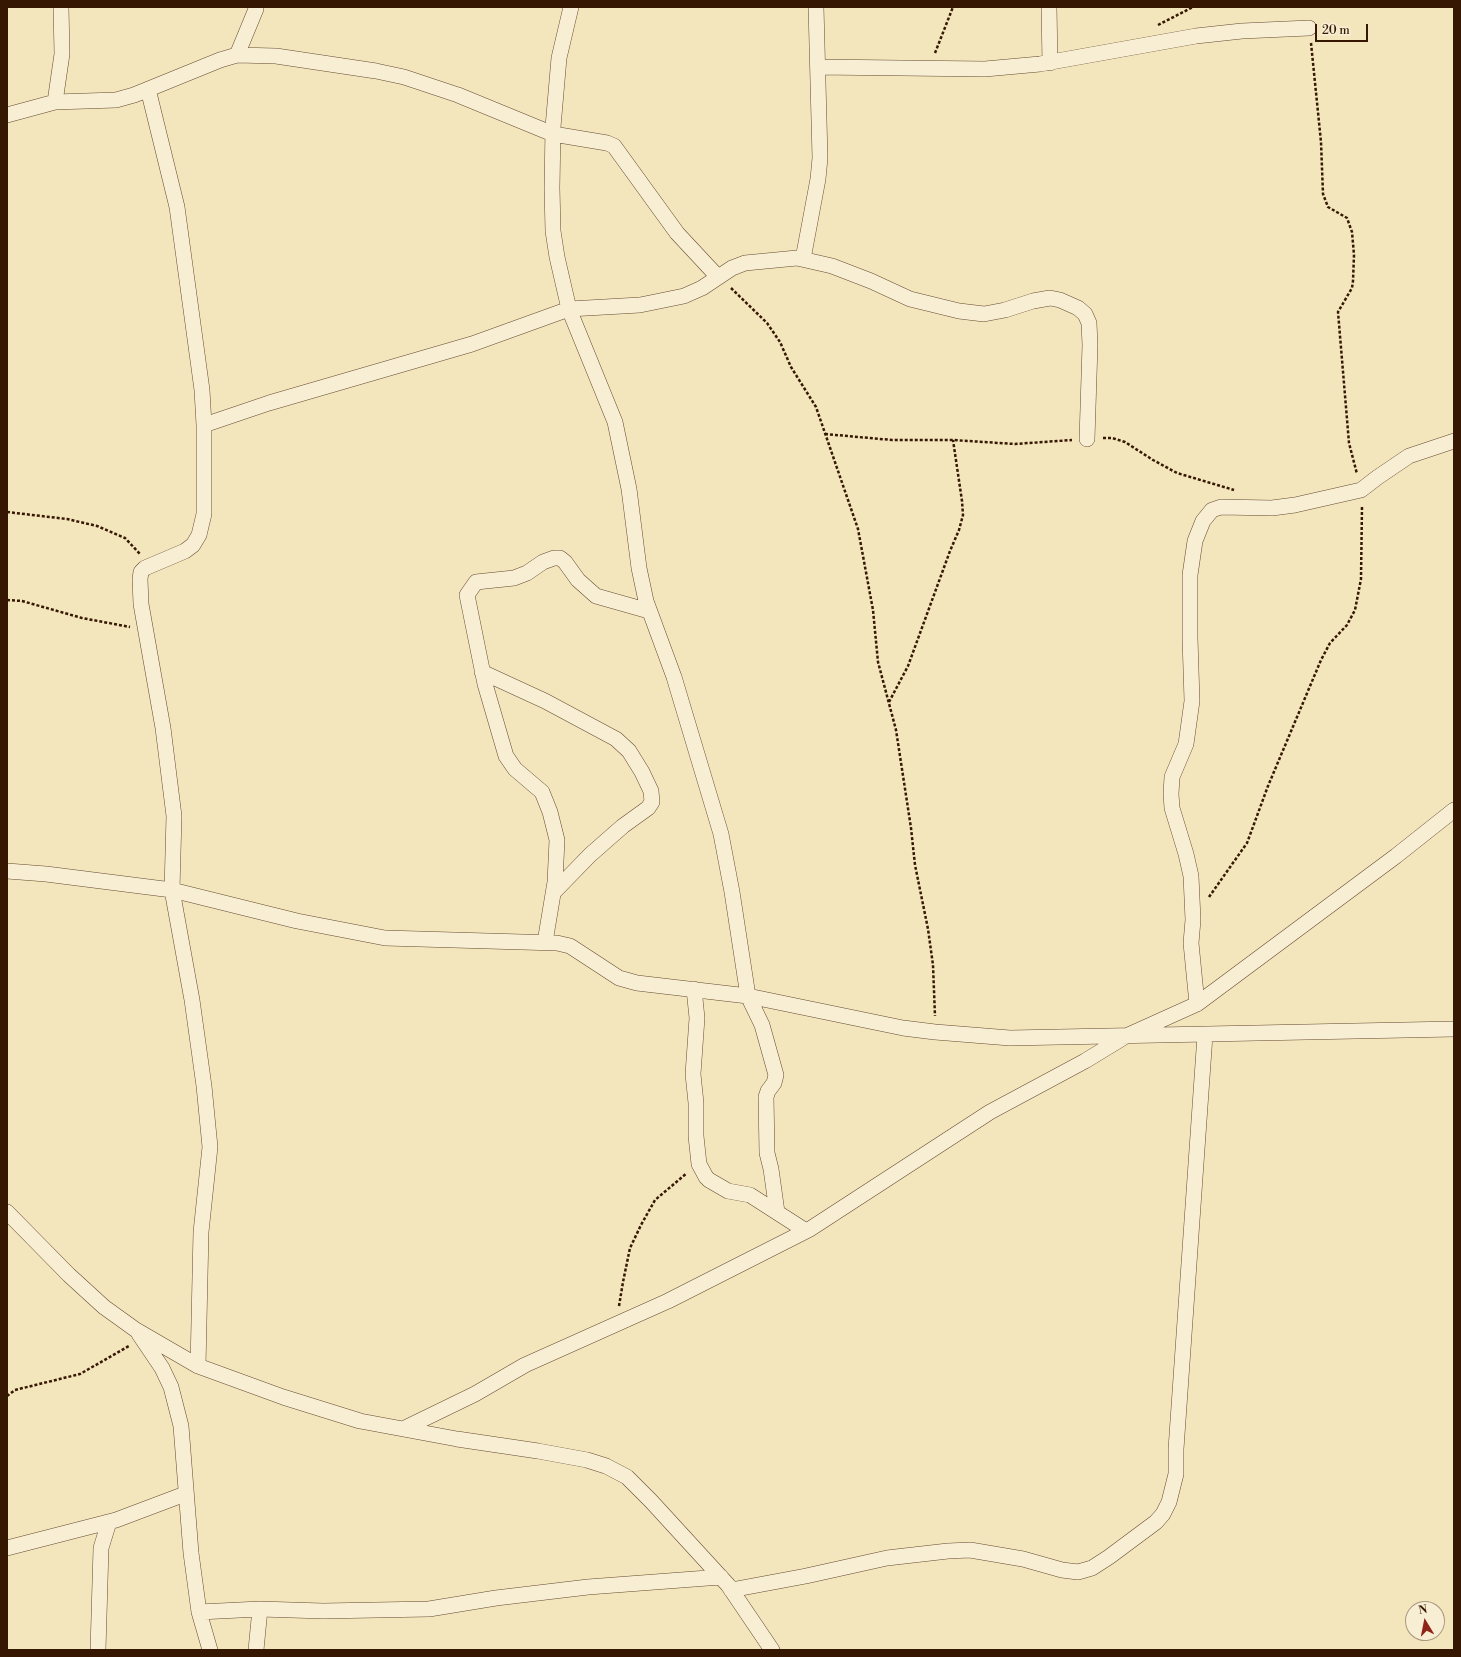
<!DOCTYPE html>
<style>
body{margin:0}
#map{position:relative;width:1461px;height:1657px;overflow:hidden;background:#f3e5bc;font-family:"Libre Bodoni",serif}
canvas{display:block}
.frame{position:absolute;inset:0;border:8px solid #361802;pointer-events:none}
.north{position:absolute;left:1405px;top:1601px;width:40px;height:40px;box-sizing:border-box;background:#f7eed3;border:1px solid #aa987f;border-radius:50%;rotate:350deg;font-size:11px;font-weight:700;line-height:16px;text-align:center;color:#361802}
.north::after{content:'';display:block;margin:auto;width:14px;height:18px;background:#8f2418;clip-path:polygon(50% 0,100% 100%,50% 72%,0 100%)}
.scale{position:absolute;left:1315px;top:24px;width:53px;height:18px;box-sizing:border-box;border:2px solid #361802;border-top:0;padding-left:5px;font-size:12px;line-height:14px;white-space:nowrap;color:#361802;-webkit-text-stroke:3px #f7eed3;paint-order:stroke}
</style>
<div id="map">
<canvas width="1461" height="1657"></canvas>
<div class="frame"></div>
<div class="north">N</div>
<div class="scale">20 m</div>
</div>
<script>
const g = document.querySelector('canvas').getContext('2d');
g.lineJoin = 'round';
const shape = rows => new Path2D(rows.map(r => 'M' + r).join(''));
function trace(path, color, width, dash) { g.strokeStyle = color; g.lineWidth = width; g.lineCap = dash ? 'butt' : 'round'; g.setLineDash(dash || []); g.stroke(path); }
const street = shape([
 [571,7,559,58,553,127,552,188,553,231,557,257,569,309,615,422,629,489,639,568,646,601,674,677,721,834,732,892,748,996,762,1025,776,1075,774,1083,768,1091,766,1097,767,1153,771,1169,777,1212],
 [1049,7,1050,63],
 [237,55,256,9,256,7],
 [818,67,985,69,1040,64,1196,36,1242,31,1309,28],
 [148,89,177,207,202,390,204,425,204,514,199,535,193,545,185,551,145,568,141,572,140,579,141,604,163,728,174,816,172,890,192,1000,204,1086,210,1147,201,1232,198,1366],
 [55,102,62,54,61,7],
 [7,115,55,102,116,100,134,95,220,60,237,55,276,56,376,71,404,77,458,95,553,134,607,143,614,146,677,233,718,277],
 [803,259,818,179,820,158,816,7],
 [204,425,269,403,472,344,569,309,640,305,684,296,702,288,732,268,745,263,797,258,832,266,871,281,910,299,959,311,984,314,1005,310,1033,301,1050,298,1060,300,1078,308,1085,314,1089,323,1090,345,1087,439],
 [482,672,545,701,616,739,629,751,642,772,651,791,652,802,648,808,623,826,590,855,553,893],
 [7,871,46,874,172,890,297,921,385,938,557,943,570,946,619,978,637,983,748,996,903,1028,935,1032,1010,1038,1454,1029],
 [545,942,555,882,557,840,550,812,542,792,515,769,506,756,485,684,467,595,476,582,514,578,527,573,543,562,554,558,560,558,565,562,578,580,596,596,649,611],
 [694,989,697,1018,693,1074,696,1103,696,1136,699,1164,706,1177,709,1180,728,1191,750,1195,806,1231],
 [1197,1004,1191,943,1193,920,1191,876,1186,854,1172,808,1171,794,1172,777,1186,744,1192,701,1190,638,1190,575,1195,541,1203,521,1212,510,1221,507,1272,508,1295,505,1361,490,1378,477,1409,456,1454,441],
 [7,1212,69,1275,104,1307,136,1330,198,1366,283,1397,360,1421,457,1439,538,1451,587,1460,606,1466,627,1477,651,1501,728,1585,772,1650],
 [139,1334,162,1368,171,1387,181,1426,191,1553,199,1612,210,1650],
 [403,1429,475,1394,525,1365,668,1301,810,1229,990,1112,1085,1061,1126,1036,1197,1004,1396,856,1454,810],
 [7,1548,116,1520,185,1494],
 [731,1590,806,1576,887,1558,948,1551,970,1550,1023,1559,1062,1570,1078,1572,1092,1568,1109,1557,1156,1522,1163,1514,1169,1502,1176,1474,1176,1449,1205,1035],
 [199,1612,260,1609,323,1611,429,1609,496,1598,588,1587,721,1577],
 [98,1650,101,1548,109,1522],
 [256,1650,260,1609]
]);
trace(street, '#654b30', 16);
trace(shape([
 [1158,25,1193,7],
 [1311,43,1321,142,1323,194,1328,207,1347,218,1352,232,1354,255,1353,281,1352,288,1338,312,1349,443,1357,474],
 [935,53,953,7],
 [731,288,767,323,780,342,791,367,816,407,858,529,873,610,878,662,896,730,911,828,915,865,928,929,933,965,935,1016],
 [825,434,892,440,953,440,1015,444,1072,440],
 [1103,438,1112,438,1125,442,1153,460,1177,473,1234,490],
 [7,512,67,519,97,526,125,538,140,554],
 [7,600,22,601,82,618,130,627],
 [889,702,908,666,950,551,959,530,963,515,962,501,953,440],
 [1209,897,1247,843,1268,786,1321,660,1330,643,1347,625,1355,610,1361,579,1362,506],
 [619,1306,623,1282,630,1248,641,1225,655,1200,687,1173],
 [7,1396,15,1390,80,1374,129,1346]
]), '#361802', 2.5, [3, 2]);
trace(street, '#f7eed3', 15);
</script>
